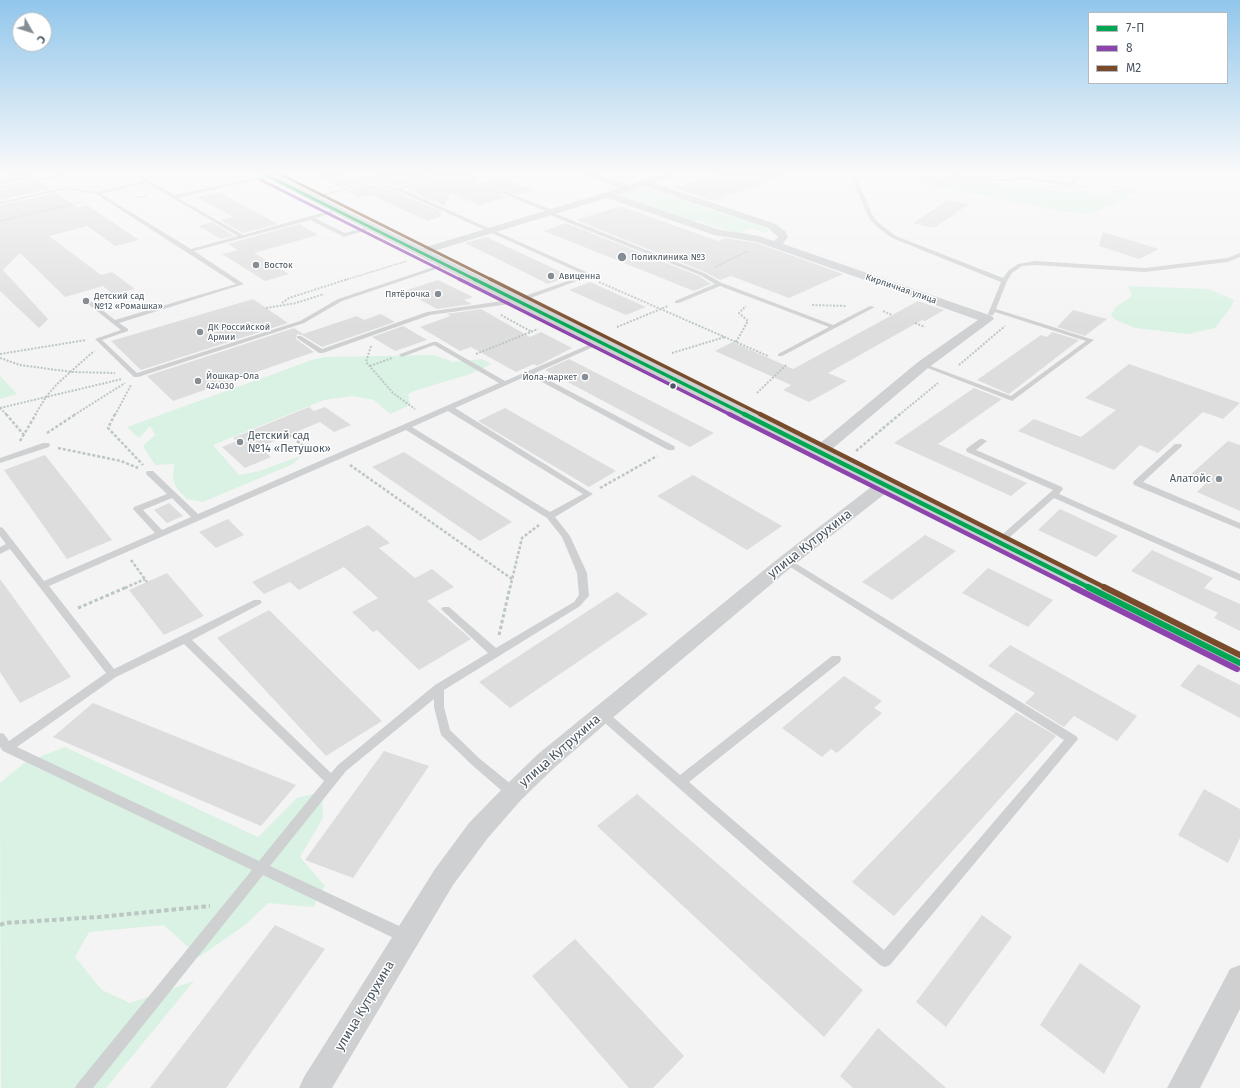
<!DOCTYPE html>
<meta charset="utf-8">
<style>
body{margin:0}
#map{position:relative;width:1240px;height:1088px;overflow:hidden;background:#f4f4f4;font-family:"Fira Sans",sans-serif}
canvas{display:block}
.legend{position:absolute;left:1088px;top:12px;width:140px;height:72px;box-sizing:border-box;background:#fff;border:1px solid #b7bbc0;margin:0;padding:5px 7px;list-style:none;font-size:12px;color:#4a5661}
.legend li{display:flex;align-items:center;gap:8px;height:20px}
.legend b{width:20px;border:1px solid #b7bbc0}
.north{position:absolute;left:12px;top:12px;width:40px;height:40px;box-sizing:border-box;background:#fff;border:1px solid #b7bbc0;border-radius:50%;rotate:129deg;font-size:11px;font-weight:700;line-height:16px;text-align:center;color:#4a5661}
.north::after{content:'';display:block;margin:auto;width:14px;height:18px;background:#868d94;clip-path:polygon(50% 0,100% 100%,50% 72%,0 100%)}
</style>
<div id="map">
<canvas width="1240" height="1088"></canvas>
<ul class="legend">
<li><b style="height:5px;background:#00a651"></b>7-П</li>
<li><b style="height:5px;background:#8e44ad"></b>8</li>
<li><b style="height:5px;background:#7a4b2a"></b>М2</li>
</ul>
<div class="north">С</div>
</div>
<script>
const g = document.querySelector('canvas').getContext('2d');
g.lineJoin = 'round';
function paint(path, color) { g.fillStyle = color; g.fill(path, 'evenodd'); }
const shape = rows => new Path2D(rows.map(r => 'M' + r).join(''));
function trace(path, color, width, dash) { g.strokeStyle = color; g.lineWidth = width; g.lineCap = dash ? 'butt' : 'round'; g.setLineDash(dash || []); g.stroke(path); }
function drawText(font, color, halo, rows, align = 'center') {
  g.font = font + ' "Fira Sans",sans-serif'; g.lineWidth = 3; g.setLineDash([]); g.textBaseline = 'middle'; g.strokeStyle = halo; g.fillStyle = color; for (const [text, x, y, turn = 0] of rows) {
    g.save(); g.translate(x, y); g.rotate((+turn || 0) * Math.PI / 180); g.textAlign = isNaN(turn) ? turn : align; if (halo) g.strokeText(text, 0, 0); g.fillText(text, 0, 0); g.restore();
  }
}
paint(shape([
 [912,174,993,182,1004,186,1033,187,1063,192,1084,191,1102,194,1128,187,1136,190,1122,201,1090,214,1064,212,907,180],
 [637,188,652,190,763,227,769,231,764,233,750,228,743,232,756,236,737,234,696,220,687,220,621,197,620,193],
 [1128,286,1209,289,1234,300,1231,307,1215,328,1188,334,1135,328,1116,320,1111,315,1116,307,1132,296],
 [434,355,453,362,482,359,491,364,470,374,417,390,408,394,410,405,390,414,374,400,353,396,324,400,213,445,239,475,259,471,301,456,293,464,203,502,187,499,177,489,173,479,174,464,155,465,143,446,155,435,150,426,139,438,127,427,312,360,325,357],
 [0,376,17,394,0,399],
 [65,747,258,837,297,798,322,792,323,818,300,857,325,886,313,907,268,903,245,925,199,957,164,925,89,932,75,957,102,990,130,1003,194,981,106,1088,1,1088,0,783,24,763]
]), '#d9f2e3');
paint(shape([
 [15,174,29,174,35,178,0,185,0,177],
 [314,174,346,174,357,179,376,174,416,174,417,177,421,180,398,186,372,180,340,188],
 [427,174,476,174,477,184,502,177,534,190,517,195,502,190,501,194,508,197,480,205,450,193,445,206,406,189,431,181,432,180],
 [725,174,783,174,784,176,713,201,674,188,713,175,724,178,726,177],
 [40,182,51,189,0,200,0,190],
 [372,185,395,191,442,212,440,217,428,221,371,195,359,198,346,191],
 [219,192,278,224,243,233,220,220,233,217,197,197],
 [56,193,76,207,87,205,139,240,115,246,87,226,49,236,101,275,112,272,135,289,114,295,103,286,65,297,20,253,3,270,48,319,39,328,0,291,0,205],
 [948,200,969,204,934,228,913,223],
 [620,206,718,241,725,238,757,243,843,274,789,298,731,276,720,280,705,272,576,220],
 [212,222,234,236,221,239,199,226],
 [566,223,699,276,711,284,694,291,544,231],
 [299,224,318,235,254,253,289,274,265,281,222,254,238,250,228,244],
 [1103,232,1159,249,1139,259,1099,246],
 [486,237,570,276,548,284,465,243],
 [438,280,473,297,464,300,472,304,437,309,404,291],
 [590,282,646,307,626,315,569,290],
 [253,299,288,323,141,370,111,341],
 [918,301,944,310,925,321,922,320,828,373,847,381,809,402,783,390,791,385,715,351,733,342,793,369],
 [481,309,530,337,541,332,572,348,537,366,534,364,516,372,471,347,460,351,420,327,450,316,447,314],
 [1073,310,1107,319,1085,336,1057,327],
 [381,314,395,322,322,347,302,335,297,334,296,339,314,352,173,401,147,376,294,328,303,334,357,316,364,320],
 [403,326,427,340,395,351,372,337],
 [1052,332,1079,340,1009,394,977,380,1041,335,1047,337],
 [569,359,714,433,690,447,545,370],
 [1129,364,1240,403,1223,419,1203,412,1158,453,1140,445,1114,470,1018,431,1034,419,1081,437,1116,410,1085,398],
 [974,388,1002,399,938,444,1027,483,1011,496,894,443],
 [309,407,314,411,325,407,351,425,334,432,320,422,260,447,271,457,245,468,222,447,237,441,233,438],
 [505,408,616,471,589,487,478,421],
 [1228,441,1240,445,1240,511,1197,492,1207,482,1190,475],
 [404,452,512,522,480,541,372,467],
 [45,455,112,540,67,559,4,470],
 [693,475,782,526,747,550,657,496],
 [169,503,183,516,167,523,154,510],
 [1060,509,1118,536,1096,557,1038,530],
 [228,519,244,535,216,548,199,532],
 [368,525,390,543,379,548,415,578,432,569,454,587,427,601,471,639,419,670,377,630,373,632,352,612,378,598,344,567,299,590,290,582,264,594,252,582],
 [925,535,956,551,892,600,862,582],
 [1152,550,1213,578,1204,588,1240,604,1240,631,1214,618,1218,613,1131,571],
 [988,568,1053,600,1028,627,962,593],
 [167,573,204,616,164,635,129,590],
 [0,579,71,677,20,703,0,672],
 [617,592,648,614,510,708,479,682],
 [269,610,382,721,326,756,217,638],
 [1010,645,1137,716,1117,741,1074,716,1064,727,1025,703,1035,693,988,666],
 [1198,664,1240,685,1240,718,1180,686],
 [844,676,882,701,874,708,882,713,837,753,831,749,822,757,782,728],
 [93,703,296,785,261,826,53,737],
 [1016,712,1056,736,894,916,852,882],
 [384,751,429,766,353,878,305,860],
 [1204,789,1240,809,1240,838,1228,863,1178,835],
 [637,794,863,990,824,1037,597,826],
 [982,915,1012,937,946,1027,916,1002],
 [275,925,325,949,226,1088,150,1088],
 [575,939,684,1056,653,1088,629,1088,532,976],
 [1080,963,1141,1006,1104,1074,1040,1025],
 [878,1028,946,1088,853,1088,840,1076]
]), '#ddddde');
trace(shape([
 [137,197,148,196],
 [0,221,81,202],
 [715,267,748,251],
 [345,280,407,261]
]), '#bcc7c4', 1.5, [1.5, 1]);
trace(shape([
 [599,282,768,356],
 [282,303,289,298,348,279],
 [812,305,847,306],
 [266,308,296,303,324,294],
 [883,311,892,315],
 [501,315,532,332],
 [915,323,925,327],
 [617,327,668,306],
 [736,342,748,321,739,313,746,306],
 [371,346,366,362,393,393,415,409],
 [672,353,725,337],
 [0,354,86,340],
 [476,354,538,329],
 [0,358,20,365,72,372,115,373],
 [959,365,1005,326],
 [370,366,392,358],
 [757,393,786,365],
 [0,408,122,379],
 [0,408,7,415],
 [35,415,46,397,57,384,94,351],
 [74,415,125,383],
 [115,415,131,385],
 [899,415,938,383]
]), '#bcc7c4', 2, [2, 1.5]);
trace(shape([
 [6,414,24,435],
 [115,414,108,428,143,465],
 [47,433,76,414],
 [289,435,313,453],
 [20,441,36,414],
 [58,448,121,461,138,468],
 [856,451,900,414],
 [350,465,512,579],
 [600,488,657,456],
 [131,560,147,582],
 [125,588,145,579],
 [510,588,522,538,539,525]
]), '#bcc7c4', 2.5, [3, 2]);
trace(shape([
 [78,608,127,587],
 [499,635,510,587]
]), '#bcc7c4', 3, [3.5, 2.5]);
trace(shape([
 [0,925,5,923,99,917,210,906]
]), '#bcc7c4', 4, [4.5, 3]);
paint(shape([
 [61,174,70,174,0,189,0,187,61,174],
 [132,174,137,174,175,195,269,175,269,177,178,198,243,235,336,209,339,211,338,212,315,218,345,233,371,226,374,228,344,237,310,220,194,251,244,284,119,323,128,329,128,331,102,340,137,373,300,321,338,299,443,264,448,265,342,301,304,323,138,377,134,377,95,339,121,330,83,300,83,298,87,298,115,320,236,284,96,194,67,189,0,204,0,202,67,187,97,192,143,181,132,174],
 [147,183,238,236,191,249,101,194,147,183],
 [418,174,426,174,424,175,431,180,402,189,593,275,517,303,430,315,323,353,319,353,297,338,297,336,301,336,322,349,427,312,516,299,585,275,396,190,372,183,310,199,308,198,372,181,398,188,425,180,418,176,418,174],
 [714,174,721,174,725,176,723,177,714,174],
 [850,174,854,174,874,218,881,225,896,236,1003,278,1008,271,1018,264,1035,261,1145,268,1227,258,1240,253,1240,257,1228,262,1145,272,1035,265,1022,266,1012,273,1007,281,996,309,1094,340,1012,401,920,365,923,363,925,364,1011,396,1086,341,995,312,993,315,989,315,988,314,1001,282,892,238,877,227,869,218,850,174],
 [942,174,954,174,977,178,1009,179,1024,177,1068,183,1077,177,1081,178,1069,186,1024,179,1009,181,977,180,942,174],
 [504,191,555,211,554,213,704,273,722,283,833,325,870,306,875,307,782,356,778,356,778,354,829,327,720,286,679,303,675,303,675,301,715,284,700,275,547,214,548,212,502,193,502,191,504,191],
 [600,340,602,341,602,343,535,373,674,446,675,448,674,450,668,450,529,375,455,408,593,494,555,517,570,536,587,573,589,596,587,598,580,606,444,690,444,707,450,730,480,759,517,789,519,793,517,797,513,798,509,797,472,765,441,735,434,707,434,699,346,771,270,866,412,932,414,937,412,942,407,944,402,942,263,875,93,1088,75,1088,78,1083,252,870,3,751,0,747,0,733,4,734,9,741,106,673,10,549,0,554,0,547,6,544,0,536,0,527,3,528,44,581,155,533,133,509,134,507,167,494,147,475,146,473,147,471,153,471,198,514,499,383,434,345,402,357,399,355,400,354,433,342,437,342,505,381,600,340],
 [448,411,583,494,550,512,412,427,448,411],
 [406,430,547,518,562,537,577,573,579,595,574,602,496,648,449,607,443,607,441,609,443,611,488,653,435,685,338,765,331,773,192,640,260,604,262,602,260,600,254,600,114,669,49,586,406,430],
 [172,498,191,517,162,530,143,510,172,498],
 [184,644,324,781,259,861,17,747,116,677,184,644],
 [980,439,983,439,987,441,976,450,1062,487,1063,489,1059,494,1240,574,1240,581,1054,498,1002,544,996,544,995,542,996,540,1053,490,967,452,966,450,967,448,980,439],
 [43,443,49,443,50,445,49,447,0,463,0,458,43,443],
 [1175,444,1181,444,1182,446,1143,482,1240,523,1240,529,1134,485,1133,483,1134,481,1175,444],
 [787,558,1076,736,1078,739,890,965,885,967,880,965,598,717,596,714,598,711,602,710,606,711,680,775,832,656,840,656,841,659,840,662,689,782,884,950,1064,740,784,563,782,561,784,559,787,558]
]), '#ced0d2');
paint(shape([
 [584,174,598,174,629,185,664,174,679,174,653,183,776,224,785,231,788,237,783,244,992,316,994,319,928,368,825,455,813,455,811,452,813,449,918,362,978,320,757,242,714,235,607,198,424,254,416,254,414,252,416,250,620,188,584,174],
 [643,186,768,228,778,237,774,241,759,236,720,230,617,195,643,186],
 [885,480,891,481,893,485,891,489,794,565,610,720,554,768,521,800,487,839,453,885,332,1088,299,1088,304,1077,435,869,469,823,505,786,538,754,780,557,879,481,885,480],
 [1240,965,1240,1009,1200,1088,1167,1088,1230,969,1240,965]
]), '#ced0d2');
paint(shape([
 [258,174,273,174,1240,652,1240,672,1231,670,258,174]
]), '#ced0d2');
trace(shape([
 [264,174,476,280]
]), '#00a651', 3);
trace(shape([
 [474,279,746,415]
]), '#00a651', 3.5);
trace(shape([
 [744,414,1090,588]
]), '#00a651', 4.5);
trace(shape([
 [1088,587,1240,663]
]), '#00a651', 6);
trace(shape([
 [261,180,461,280]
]), '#8e44ad', 3);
trace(shape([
 [459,279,731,415]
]), '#8e44ad', 3.5);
trace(shape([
 [729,414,1075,588]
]), '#8e44ad', 4.5);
trace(shape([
 [1073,587,1237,669]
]), '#8e44ad', 6);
trace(shape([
 [280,174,492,280]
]), '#7a4b2a', 3);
trace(shape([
 [490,279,762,415]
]), '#7a4b2a', 3.5);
trace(shape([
 [760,414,1106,588]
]), '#7a4b2a', 4.5);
trace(shape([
 [1104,587,1240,655]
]), '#7a4b2a', 6);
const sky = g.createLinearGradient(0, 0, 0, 326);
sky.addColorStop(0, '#91c6eb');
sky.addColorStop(0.53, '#fafafa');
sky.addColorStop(1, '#fafafa00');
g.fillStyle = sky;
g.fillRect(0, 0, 1240, 326);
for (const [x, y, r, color] of [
 [622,257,5,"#868d94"],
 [256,265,4,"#868d94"],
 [551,276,4,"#868d94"],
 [438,294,4,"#868d94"],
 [86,301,4,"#868d94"],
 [200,332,4,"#868d94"],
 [585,377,4,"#868d94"],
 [198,381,4,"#868d94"],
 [673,386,3.5,"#4a5661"],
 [240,442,4,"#868d94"],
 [1219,479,4,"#868d94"]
]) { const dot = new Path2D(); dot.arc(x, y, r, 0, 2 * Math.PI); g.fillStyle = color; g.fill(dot); trace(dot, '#fff', 1.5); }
drawText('9px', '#4a5661', '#fff', [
 ["Поликлиника №3",631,257],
 ["Восток",264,265],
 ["Авиценна",559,276],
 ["Пятёрочка",430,294,"right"],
 ["Детский сад",94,296],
 ["№12 «Ромашка»",94,306],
 ["ДК Российской",208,327],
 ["Армии",208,337],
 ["Йошкар-Ола",206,376],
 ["424030",206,386],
 ["Йола-маркет",577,377,"right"]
], 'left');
drawText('9px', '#4a5661', '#fff', [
 ["Кирпичная улица",901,289,19]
]);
drawText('11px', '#4a5661', '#fff', [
 ["Детский сад",248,436],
 ["№14 «Петушок»",248,449],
 ["Алатойс",1211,479,"right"]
], 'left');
drawText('13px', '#4a5661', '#fff', [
 ["улица Кутрухина",810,544,-38],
 ["улица Кутрухина",560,751,-41],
 ["улица Кутрухина",365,1006,-59]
]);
</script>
